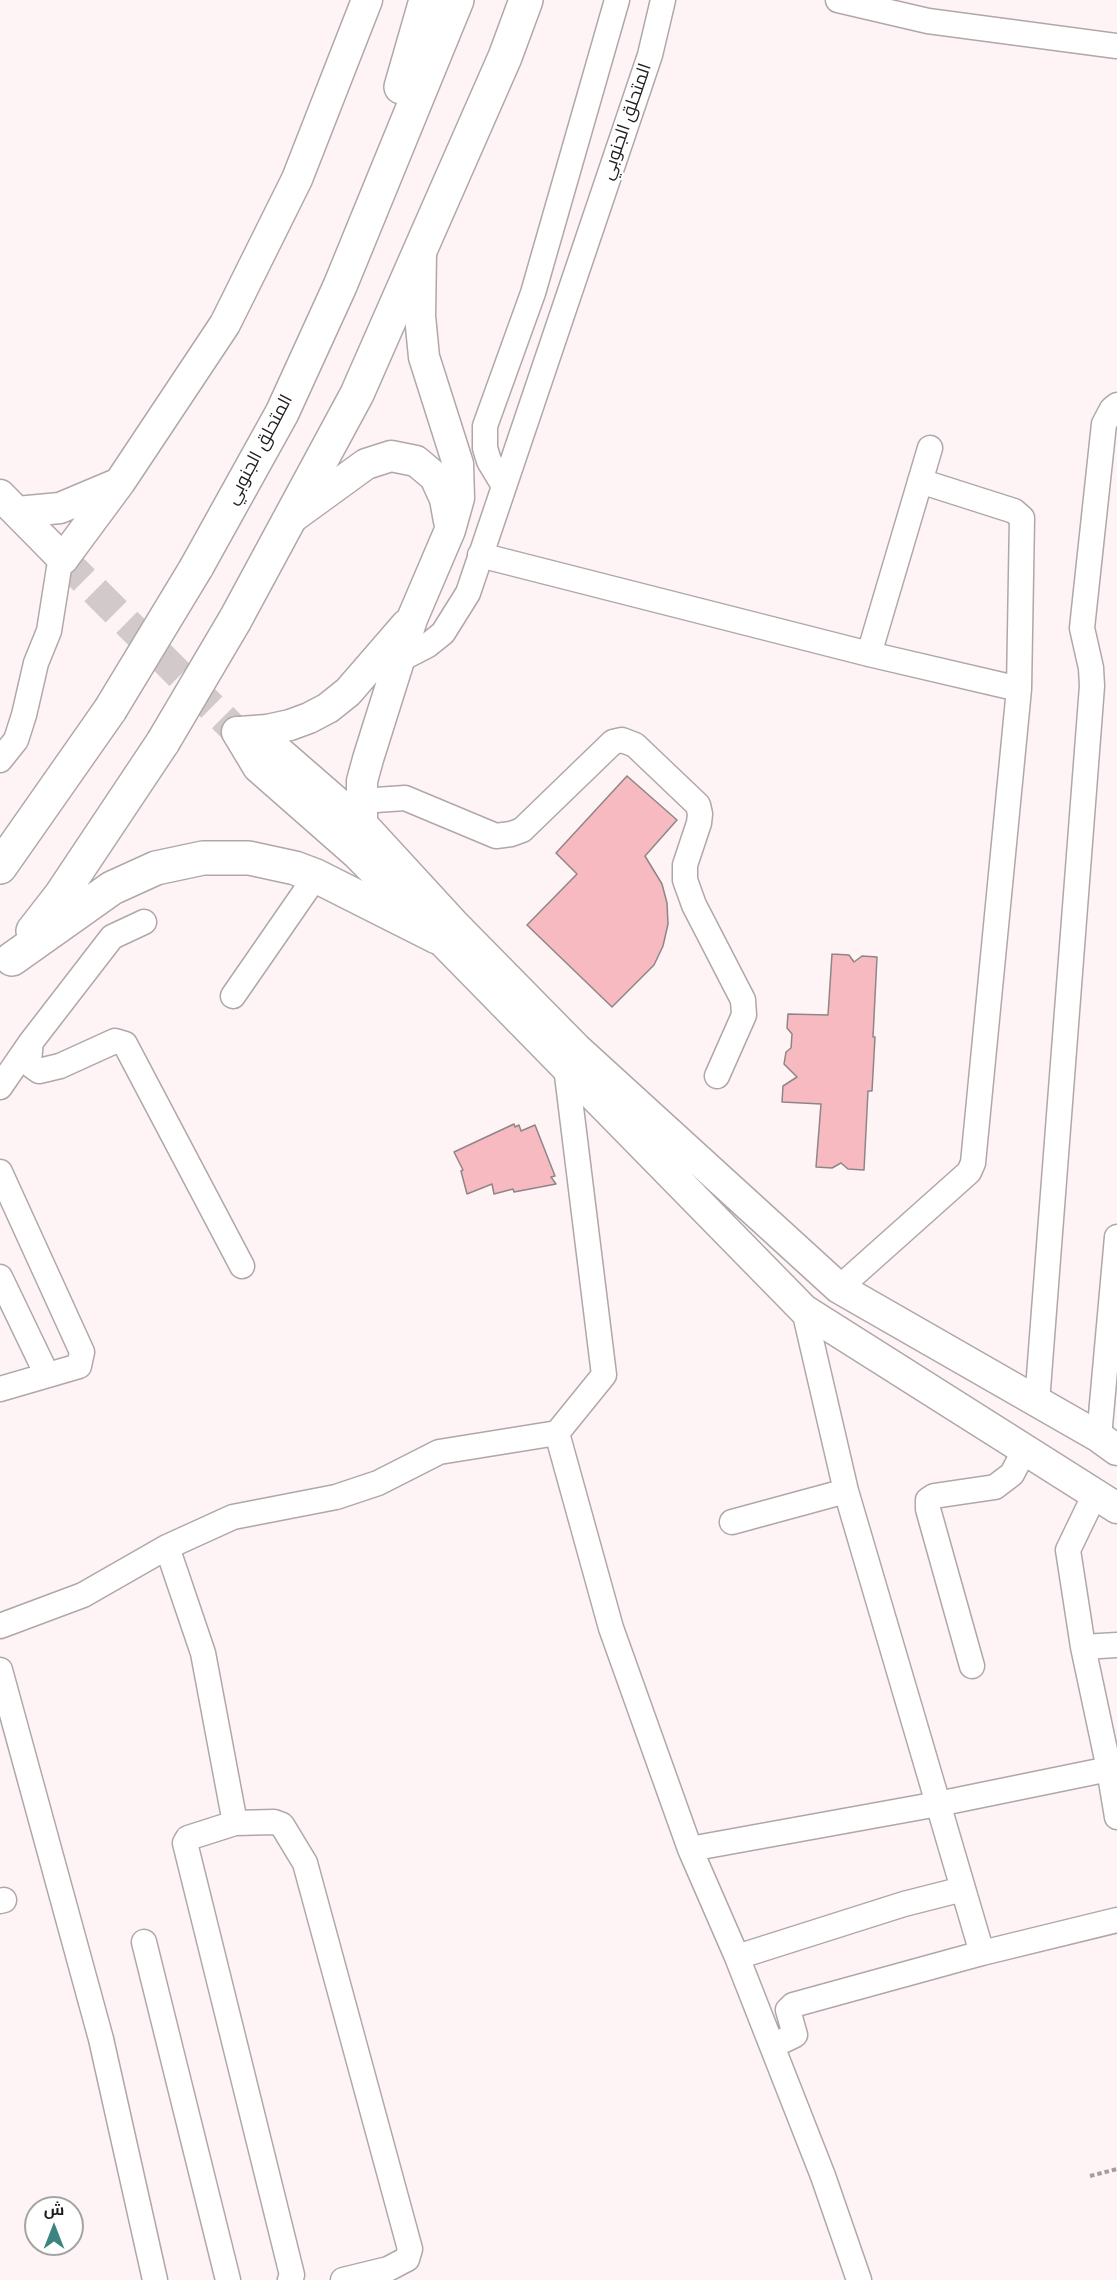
<!DOCTYPE html>
<meta charset="utf-8">
<style>
body{margin:0}
#map{position:relative;width:1117px;height:2280px;overflow:hidden;background:#fef4f5;font-family:Poppins,Cairo,sans-serif}
canvas{display:block}
.north{position:absolute;left:24px;top:2196px;width:60px;height:60px;box-sizing:border-box;background:#fff;border:2px solid #a5a4a4;border-radius:50%;rotate:0deg;font-size:16px;font-weight:700;line-height:24px;text-align:center;color:#1f1c1c}
.north::after{content:'';display:block;margin:auto;width:21px;height:27px;background:#3c8480;clip-path:polygon(50% 0,100% 100%,50% 72%,0 100%)}
</style>
<div id="map">
<canvas width="1117" height="2280"></canvas>
<div class="north">ش</div>
</div>
<script>
const g = document.querySelector('canvas').getContext('2d');
g.lineJoin = 'round';
function paint(path, color) { g.fillStyle = color; g.fill(path, 'evenodd'); }
const shape = rows => new Path2D(rows.map(r => 'M' + r).join(''));
function trace(path, color, width, dash) { g.strokeStyle = color; g.lineWidth = width; g.lineCap = dash ? 'butt' : 'round'; g.setLineDash(dash || []); g.stroke(path); }
function drawText(font, color, halo, rows, align = 'center') {
  g.font = font + ' Poppins,Cairo,sans-serif'; g.lineWidth = 4.5; g.setLineDash([]); g.textBaseline = 'middle'; g.strokeStyle = halo; g.fillStyle = color; for (const [text, x, y, turn = 0] of rows) {
    g.save(); g.translate(x, y); g.rotate((+turn || 0) * Math.PI / 180); g.textAlign = isNaN(turn) ? turn : align; if (halo) g.strokeText(text, 0, 0); g.fillText(text, 0, 0); g.restore();
  }
}
const building = shape([
 [627,776,677,820,645,856,662,884,667,903,668,924,663,946,654,965,612,1007,527,925,577,874,556,853,627,776],
 [832,954,849,955,854,962,862,956,877,957,873,1037,875,1037,872,1091,868,1091,864,1170,848,1169,841,1163,832,1168,816,1167,821,1104,782,1102,783,1086,797,1077,784,1064,786,1052,791,1048,792,1034,787,1028,788,1014,828,1015,832,954],
 [514,1124,515,1127,519,1125,521,1131,535,1125,555,1176,551,1177,556,1184,514,1192,513,1189,494,1194,492,1184,467,1194,461,1171,463,1170,454,1152,514,1124]
]);
paint(building, '#f7bac1');
trace(building, '#8e8686', 1.5);
trace(shape([
 [63,559,237,732]
]), '#d1c9ca', 30, [30, 15]);
const minor = shape([
 [838,0,928,21,1117,46],
 [920,481,1014,511,1022,518,1019,689],
 [504,486,489,461,485,448,485,426,533,293,617,0],
 [480,555,869,654,1019,689,973,1163,969,1172,839,1288],
 [869,654,930,448],
 [401,659,428,645,443,633,468,593,650,55,663,0],
 [0,760,16,740,24,715,36,663,49,631,59,568,63,559],
 [361,801,405,798,496,836,511,834,522,830,613,742,622,740,635,745,698,805,700,814,699,823,685,865,685,880,694,905,743,1000,744,1015,717,1076],
 [233,996,316,876],
 [31,1042,29,1060,32,1066,39,1071,60,1066,115,1041,125,1044,242,1266],
 [566,1067,604,1375,557,1433,611,1628,690,1849,737,1957,823,2176,859,2280],
 [0,1087,31,1042,112,937,144,922],
 [0,1172,82,1352,79,1366,0,1389],
 [0,1277,47,1375],
 [804,1310,846,1491,982,1953],
 [1037,1402,1092,686,1091,668,1082,628,1104,424,1112,409,1117,405],
 [1099,1437,1117,1237],
 [1095,1494,1068,1550,1083,1647,1109,1769,1117,1817],
 [732,1522,846,1491],
 [167,1547,203,1653,235,1823,188,1838,185,1843,292,2275,290,2280],
 [0,1626,83,1595,167,1547,233,1517,336,1497,378,1483,439,1452,557,1433],
 [1083,1647,1117,1645],
 [972,1666,928,1509,928,1500,934,1496,995,1487,1012,1474,1024,1451],
 [0,1670,101,2039,155,2280],
 [235,1823,274,1822,282,1825,305,1863,410,2249,407,2259,388,2269,343,2280],
 [690,1849,938,1804,1109,1769],
 [0,1901,4,1900],
 [144,1942,228,2280],
 [737,1957,904,1904,963,1889],
 [772,2046,795,2035,788,2010,793,2005,982,1953,1117,1920]
]);
const major = shape([
 [0,495,63,559,120,482,225,324,297,179,367,0],
 [17,512,60,508,117,484],
 [289,520,366,464,391,456,416,461,435,477,445,499,449,521],
 [237,732,258,767,357,854,804,1310,1117,1508],
 [237,732,258,740,278,751,362,824,453,923,577,1049,839,1288,1099,1437,1117,1450],
 [240,732,267,730,290,725,309,718,328,708,348,692,406,625],
 [362,824,362,781,368,759,412,619,450,530,459,498,458,464,424,357,420,316,421,253]
]);
const highway = shape([
 [401,87,426,0],
 [196,568,282,413,340,286,457,0],
 [235,620,357,394,505,57,526,0],
 [0,867,110,710],
 [33,931,61,895,163,742],
 [12,959,112,888,156,868,203,858,249,858,295,868,316,876,437,937]
]);
trace(minor, '#b0a7a8', 27);
trace(major, '#b0a7a8', 33);
trace(highway, '#b0a7a8', 36);
trace(shape([
 [1090,2176,1117,2169]
]), '#a49d9e', 4, [4.5, 3]);
trace(minor, '#fff', 24);
trace(major, '#fff', 30);
trace(highway, '#fff', 33);
const highwayBridge = shape([
 [110,710,196,568],
 [163,742,235,620]
]);
trace(highwayBridge, '#b0a7a8', 36, []);
trace(highwayBridge, '#fff', 33);
drawText('18px', '#1f1c1c', '#fff', [
 ["المتحلق الجنوبي",627,122,-71],
 ["المتحلق الجنوبي",260,450,-62]
]);
</script>
